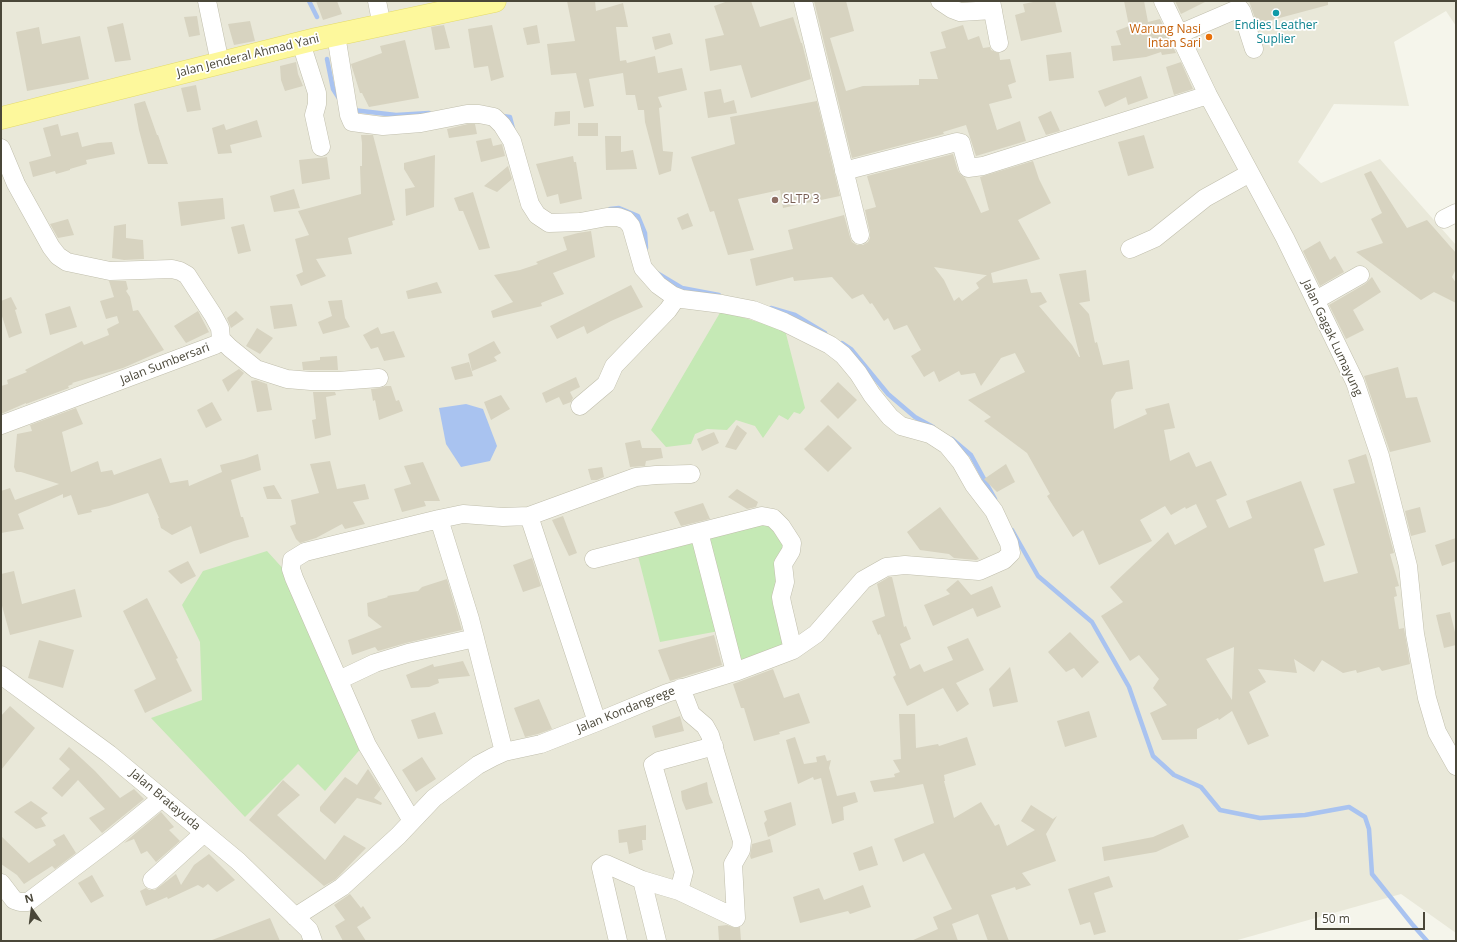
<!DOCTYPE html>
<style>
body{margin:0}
#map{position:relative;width:1457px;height:942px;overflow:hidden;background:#f5f5eb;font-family:"Open Sans",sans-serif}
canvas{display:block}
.frame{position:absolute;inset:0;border:2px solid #4a4739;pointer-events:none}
.north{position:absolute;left:12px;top:890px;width:40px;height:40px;-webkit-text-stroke:3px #fff;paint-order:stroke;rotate:346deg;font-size:11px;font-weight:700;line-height:16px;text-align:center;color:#4a4739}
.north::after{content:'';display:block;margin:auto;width:14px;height:18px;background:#4a4739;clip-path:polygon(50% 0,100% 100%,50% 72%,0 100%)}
.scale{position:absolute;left:1315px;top:912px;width:110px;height:18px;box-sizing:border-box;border:2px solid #4a4739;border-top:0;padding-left:5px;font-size:12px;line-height:14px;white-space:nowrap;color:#4a4739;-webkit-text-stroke:3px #fff;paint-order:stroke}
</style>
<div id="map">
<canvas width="1457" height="942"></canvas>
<div class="frame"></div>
<div class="north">N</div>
<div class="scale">50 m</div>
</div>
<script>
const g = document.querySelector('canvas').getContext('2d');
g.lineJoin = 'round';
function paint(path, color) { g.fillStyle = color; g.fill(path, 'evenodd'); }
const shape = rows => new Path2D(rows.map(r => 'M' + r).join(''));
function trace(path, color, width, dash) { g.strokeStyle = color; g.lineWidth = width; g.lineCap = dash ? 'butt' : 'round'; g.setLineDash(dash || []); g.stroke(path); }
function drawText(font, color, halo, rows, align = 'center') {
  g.font = font + ' "Open Sans",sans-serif'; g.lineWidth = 3.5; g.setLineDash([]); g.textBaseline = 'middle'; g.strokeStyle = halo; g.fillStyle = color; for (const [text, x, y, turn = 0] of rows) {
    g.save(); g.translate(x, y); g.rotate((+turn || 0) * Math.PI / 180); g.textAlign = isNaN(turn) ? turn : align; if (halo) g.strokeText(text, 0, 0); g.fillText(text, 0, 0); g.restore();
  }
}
paint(shape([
 [1,1,1456,1,1456,26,1446,11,1394,42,1409,106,1334,104,1298,162,1321,183,1380,159,1456,245,1456,933,1401,894,1234,941,1,941]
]), '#e9e8d9');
paint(shape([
 [721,311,785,330,805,408,800,414,794,412,788,420,779,415,763,438,755,426,736,420,727,430,707,429,695,434,691,444,666,447,651,430],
 [763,523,777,531,784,547,787,646,734,666,719,631,660,642,638,556],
 [267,551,286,572,362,747,325,791,298,764,245,817,151,718,202,700,200,642,182,605,203,571]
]), '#c5e9b5');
paint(shape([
 [466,404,483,409,497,446,490,461,461,467,446,444,439,408]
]), '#a9c3f0');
trace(shape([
 [309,1,317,17],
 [327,59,333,89,340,100],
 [353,110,396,115,429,113],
 [502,116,510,117,513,129],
 [610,209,619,208,638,216,645,233,646,248],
 [657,273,682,288,719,295],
 [771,308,795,315,825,333],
 [842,343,851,349,888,394,915,417,933,427],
 [952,439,971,455,995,499],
 [1012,530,1038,576,1092,622,1129,687,1153,756,1174,775,1201,787,1220,810,1260,818,1305,815,1349,807,1365,817,1369,829,1372,874,1412,924,1427,941]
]), '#a9c3f0', 4.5);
paint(shape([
 [316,1,337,1,342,14,323,20],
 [567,1,595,1,596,11,623,3,628,27,616,27,620,61,626,60,627,63,655,56,658,73,682,68,687,90,658,97,662,107,659,108,663,151,673,152,671,171,659,175,645,122,644,110,638,110,635,95,626,95,623,73,589,79,594,106,584,108,576,73,551,75,547,44,575,41],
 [728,1,751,1,760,27,793,17,801,43,802,43,811,79,751,98,741,65,710,71,705,39,724,35,714,6],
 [814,1,846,1,854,31,830,38,846,91,863,86,919,85,919,79,938,79,930,52,946,48,941,32,963,25,968,40,979,36,983,48,990,47,991,50,999,53,1000,60,1010,59,1016,82,1008,85,1012,98,989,104,997,130,1020,121,1026,141,976,156,966,125,943,132,944,134,852,158],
 [1038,1,1055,1,1062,32,1021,41,1015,15,1025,12,1023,4],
 [1124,1,1144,1,1148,22,1160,19,1176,53,1162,55,1161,52,1146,57,1113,61,1111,46,1121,45,1116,31,1129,26],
 [1175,1,1207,1,1181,14],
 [1249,1,1328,1,1328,5,1257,24],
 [197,16,200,35,189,37,184,17],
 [250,21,255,41,234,45,228,24],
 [123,23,131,60,115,62,107,27],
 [444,25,450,48,435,50,431,27],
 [492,25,504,77,491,81,488,66,474,68,468,29],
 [537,25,540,43,527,45,523,28],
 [39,27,42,44,80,36,89,79,27,91,16,32],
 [670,33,673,44,655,50,652,37],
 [405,40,419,98,369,107,362,93,360,93,351,64,382,53,380,46],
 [1071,52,1074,78,1049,81,1046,55],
 [296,62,298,74,303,86,285,91,281,80,280,66],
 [1181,62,1193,89,1174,95,1166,67],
 [1141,76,1148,98,1128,105,1126,97,1105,107,1098,91],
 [196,85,201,110,187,112,181,88],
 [721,89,724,103,734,100,737,113,708,118,704,92],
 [145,101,157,135,158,135,168,164,148,164,139,130,134,104],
 [817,101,840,196,783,208,780,190,738,199,754,250,728,255,714,211,710,212,691,157,735,144,730,117],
 [570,111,570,124,554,126,555,112],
 [1051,111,1060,131,1046,135,1038,117],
 [257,120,262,137,230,145,232,153,218,154,212,128,224,124,226,130],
 [578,123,598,123,598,136,578,136],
 [58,124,61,136,78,132,82,147,98,143,112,142,115,154,86,160,87,164,70,169,70,170,56,174,55,171,33,177,29,162,51,156,43,128],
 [468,124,475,124,477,134,449,138,447,129],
 [361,135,373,135,395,220,392,221,393,225,348,238,352,254,316,259,326,276,301,286,296,275,303,272,295,239,309,235,298,211,361,194,360,166,362,166,362,143],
 [1144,135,1154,168,1128,176,1118,142],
 [605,136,621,136,621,152,633,150,637,169,606,170],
 [491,138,493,146,502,144,505,156,481,162,476,141],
 [953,154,958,171,961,175,965,178,981,213,989,210,980,177,1033,161,1039,179,1051,203,1018,220,1040,259,991,273,993,283,1027,279,1031,293,1041,292,1047,302,1039,306,1072,345,1079,357,1080,357,1059,274,1086,270,1090,301,1079,303,1089,314,1095,343,1097,342,1103,365,1129,360,1133,389,1116,392,1111,400,1114,429,1147,414,1145,409,1169,403,1175,428,1164,430,1170,461,1189,452,1196,467,1211,461,1227,495,1216,500,1229,528,1252,518,1246,501,1301,481,1325,545,1314,549,1324,582,1358,573,1333,489,1355,483,1348,460,1366,454,1384,516,1394,553,1390,554,1399,586,1395,587,1397,596,1394,597,1399,629,1404,628,1410,664,1382,671,1379,667,1357,673,1356,670,1343,673,1322,660,1314,672,1294,659,1297,673,1258,669,1266,682,1249,692,1269,736,1248,745,1232,711,1219,720,1218,718,1197,729,1197,739,1162,740,1150,713,1167,705,1153,688,1159,679,1139,655,1130,661,1101,616,1123,602,1110,587,1168,532,1175,545,1207,527,1196,504,1186,509,1185,507,1171,515,1165,506,1140,520,1152,541,1099,565,1083,530,1073,537,1047,496,1050,494,1027,453,984,421,991,417,968,400,1025,372,1015,353,1001,358,981,386,975,373,961,375,959,371,939,382,934,371,924,377,911,356,921,350,907,325,894,330,888,318,884,321,872,303,870,304,863,294,852,299,832,277,794,281,793,277,756,286,750,259,793,249,788,230,844,215,850,237,852,242,857,245,863,245,868,242,870,238,870,233,865,210,876,207,867,176],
 [934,267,985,275,987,275,976,283,979,288,962,301,959,297,954,301,944,280],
 [1234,647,1232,700,1206,659],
 [435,155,434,207,406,216,405,189,415,187,404,169,404,163],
 [573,156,574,162,576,162,582,199,560,204,558,194,547,197,536,164],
 [327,157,330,179,302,184,299,160],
 [508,166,512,179,497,192,484,186],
 [1371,171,1407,228,1427,220,1456,253,1456,269,1452,277,1456,283,1456,303,1434,292,1421,300,1356,252,1383,243,1371,219,1382,213,1364,174],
 [294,189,300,208,274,212,270,196],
 [473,192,490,248,479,250,463,211,459,211,454,198],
 [223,198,225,219,181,226,178,202],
 [688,213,693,226,682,230,677,218],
 [68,219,74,235,58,238,50,224],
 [126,224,126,238,143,240,144,259,124,260,112,258,114,226],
 [244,224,251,251,238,254,231,227],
 [591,231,595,257,553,273,564,294,541,303,542,306,493,318,491,311,513,302,494,275,520,270,538,264,536,262,567,250,563,237,578,233],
 [1320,241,1330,260,1335,256,1344,272,1320,286,1303,251],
 [1372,277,1381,292,1353,310,1364,330,1346,339,1329,305,1365,284],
 [109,281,126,281,128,289,126,291,130,297,133,311,138,310,164,350,123,368,72,383,73,384,68,386,69,388,26,404,26,403,1,414,1,386,8,384,7,380,27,372,25,370,82,341,84,345,109,335,107,329,119,323,117,316,106,319,100,301,114,297],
 [437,282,442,293,408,299,406,291],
 [631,285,643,307,611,321,587,334,584,326,557,339,550,326],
 [11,297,17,309,15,310,22,333,9,338,1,313,1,301],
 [342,300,345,318,350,327,323,334,318,322,332,316,328,301],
 [292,304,297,326,274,329,270,306],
 [70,306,77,327,50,335,45,314],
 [198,311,210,334,209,332,186,343,174,326],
 [236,311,244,319,231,328,227,318],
 [378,327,381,334,394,331,405,357,384,361,378,347,371,349,363,335],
 [257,328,273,338,260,354,246,346],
 [494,341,501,353,494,357,497,361,472,371,468,354],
 [337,356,338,370,303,370,302,362,320,360,320,357],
 [469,362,473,376,455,380,451,367],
 [1398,367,1406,398,1417,397,1431,442,1390,452,1364,376],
 [239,369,244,373,228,392,222,380],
 [576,377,580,387,570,392,573,398,571,402,563,405,559,397,546,403,542,393],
 [256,380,267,384,272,410,257,412,251,381],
 [838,382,857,400,838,419,820,401],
 [386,386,391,386,396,401,399,400,403,411,379,420,375,400,373,401,371,389,380,388],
 [313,392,335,392,336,395,326,397,331,435,315,439,312,420,316,419],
 [501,395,510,409,491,420,484,402],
 [212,402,222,420,206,428,197,410],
 [76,408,83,424,62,432,71,472,98,461,101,472,112,470,114,475,161,458,170,483,188,480,189,486,222,472,220,465,244,459,258,454,261,470,231,480,241,517,243,517,249,537,234,541,200,554,191,526,172,535,161,528,158,518,159,518,148,493,109,506,91,510,92,512,78,515,71,495,63,498,63,494,18,514,24,529,1,533,1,491,10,488,15,500,59,484,21,472,16,472,14,467,17,434,32,431,30,425],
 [737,425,747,433,736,450,725,447],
 [828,425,852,448,828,472,804,449],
 [714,432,719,443,702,451,697,439],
 [640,440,642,448,661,448,663,458,646,461,645,466,630,467,625,443],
 [330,461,337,489,365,484,369,499,353,502,365,524,345,529,342,524,316,538,300,543,296,539,290,526,296,524,291,500,319,493,310,464],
 [423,462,440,501,424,501,426,506,402,512,394,489,411,484,404,466],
 [1006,464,1015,482,997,492,984,479],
 [602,467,604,477,597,480,591,480,588,469],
 [274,485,282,499,267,499,263,487],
 [737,489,758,502,756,507,747,509,728,497],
 [703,503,710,519,681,526,674,512],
 [940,507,979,559,976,560,954,558,949,554,920,550,907,532],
 [1420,507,1426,532,1411,536,1405,511],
 [563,516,577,553,569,556,552,520],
 [1456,538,1456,561,1442,566,1435,545],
 [532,558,541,586,523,592,513,565],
 [188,561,196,576,181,584,168,571],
 [14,571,22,604,75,589,82,617,10,635,1,602,1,574],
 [889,577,892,577,904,627,906,626,911,639,900,644,910,669,920,664,924,672,953,660,947,647,968,638,984,670,956,683,969,704,957,712,943,688,907,706,893,677,896,675,880,634,878,635,872,621,885,616,877,584],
 [447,579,462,630,406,643,378,651,375,647,352,655,348,640,382,627,368,616,367,603,388,597,387,596,418,591,422,587],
 [958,580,971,595,992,586,1001,607,977,617,973,608,933,626,924,605,950,594,946,590],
 [147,598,178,658,176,659,192,691,145,713,134,690,156,679,123,611],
 [1450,612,1456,636,1456,645,1444,648,1436,615],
 [1070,632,1099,662,1082,678,1074,668,1066,672,1048,652],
 [714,635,722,665,670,681,658,650],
 [39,640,74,650,63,688,28,678],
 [463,661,470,676,438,679,439,683,429,687,411,688,406,675,433,664,434,667],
 [1010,667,1018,702,993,707,989,689],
 [773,669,784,698,799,693,810,723,779,732,780,734,754,741,744,708,741,708,733,684],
 [539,699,552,729,538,734,525,737,514,708],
 [10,706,35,728,1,770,1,716],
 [1089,711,1097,737,1065,747,1057,721],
 [435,712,443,734,418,739,411,720],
 [899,714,915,714,916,748,938,744,939,746,967,737,976,765,944,775,945,781,944,781,954,818,981,802,995,826,999,824,1007,846,1035,830,1021,821,1031,805,1053,819,1057,816,1046,834,1056,861,1022,873,1031,885,1016,890,1015,887,991,895,1009,941,988,941,978,914,952,924,958,941,911,941,938,929,933,917,952,909,924,853,903,862,894,839,934,823,923,784,897,789,874,792,870,781,895,777,894,774,900,772,893,760,901,759],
 [680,716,684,731,655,738,652,726],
 [795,737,804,764,817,762,816,757,825,755,827,761,831,760,829,768,837,796,855,792,858,802,843,807,844,820,832,824,821,778,814,780,813,777,798,784,786,740],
 [69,747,95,771,120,798,134,789,144,799,102,833,89,818,105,809,78,780,62,797,52,788,70,769,59,759],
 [422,757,436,779,416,792,402,770],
 [368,769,381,789,374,798,382,803,381,805,357,798,335,824,320,811,320,807,345,777,357,785],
 [283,780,300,795,277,815,325,860,344,835,366,848,336,879,324,886,249,820],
 [707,782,709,794,713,803,686,810,682,800,681,791],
 [31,801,48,813,41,818,46,826,36,829,14,812],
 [791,802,796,825,768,837,764,823,767,820,764,811],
 [161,812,174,827,169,830,180,841,156,862,147,851,141,854,134,839,124,843],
 [1183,824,1189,837,1156,852,1104,861,1102,847,1153,837],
 [646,825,646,840,642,840,643,850,629,854,627,842,619,843,618,830],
 [64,834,76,853,55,869,52,866,24,884,17,875,1,864,1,836,29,863,56,845,53,840],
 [770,839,773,852,751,859,750,856,752,844],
 [872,846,878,865,859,871,853,853],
 [209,854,235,880,217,892,208,884,203,888,198,885,168,899,167,897,146,906,140,891,146,888,149,890,155,890,176,874,181,885,194,865],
 [92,875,104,896,91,903,78,883],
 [1109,876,1113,887,1094,893,1106,932,1094,935,1090,922,1080,925,1068,889],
 [863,885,871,907,850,914,848,911,800,923,793,897,819,888,824,900],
 [350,894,361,908,363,906,371,918,357,927,366,941,343,941,335,926,345,920,334,905],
 [270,918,280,941,212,941,212,940],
 [727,925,736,928,740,927,741,941,719,941,718,926]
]), '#d7d3c0');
const minor = shape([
 [207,1,220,63],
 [377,1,382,26],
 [803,1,860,235],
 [940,1,952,9,960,12,993,10],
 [991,1,999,43],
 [1163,1,1208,95,1285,238,1355,382,1380,456,1408,566,1415,634,1427,698,1437,732,1456,766],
 [1179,34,1235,10,1240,9,1242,12,1254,49],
 [301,43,317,93,317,104,314,115,321,147],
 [1,148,16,184,51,247,58,256,67,262,110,271,172,269,180,271,187,275,213,315,220,328,221,339,220,342,215,345,1,425],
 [844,171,957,142,961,143,968,168,983,166,1208,95],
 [1444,219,1456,213],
 [1130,249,1155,238,1205,198,1250,173],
 [1316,300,1360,275],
 [221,339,230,348,256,369,287,379,311,381,338,381,379,378],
 [580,406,606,384,614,366,668,310,677,297],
 [529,516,597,722],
 [439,519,463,514,503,517,529,516,636,477,656,475,691,474],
 [699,532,735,672],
 [594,559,762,516,773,518,781,526,792,543,791,551,783,564,785,582,781,597,782,603,793,650],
 [1,675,109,754,238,861,309,930,313,941],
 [339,680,375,663,408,653,475,638],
 [412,821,367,745,294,578,291,569,292,560,305,552,439,519,470,619,504,752],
 [152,880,204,833],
 [642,880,657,941],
 [1,883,14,900,20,902,28,902,113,838,162,798],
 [679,891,684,872,653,765,659,761,714,746],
 [295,917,342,887,398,836,434,798,478,765,493,757,504,752,541,744,597,722,667,693,735,672,793,650,816,634,863,580,886,567,905,565,979,571,1004,560,1011,553,1009,543,994,511,974,485,961,462,947,445,930,434,901,426,890,417,872,395,858,373,843,355,830,345,784,322,753,310,722,304,682,299,672,295,658,285,643,268,631,226,626,220,618,217,607,217,580,222,549,223,537,215,530,204,512,141,502,125,494,117,479,114,467,114,421,123,383,126,352,122,349,115,336,35],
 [618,941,601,868,606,864,642,880,679,891,736,918,733,864,741,850,742,841,710,735,705,726,691,714,681,688]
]);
const major = shape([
 [1,118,316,39,495,1]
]);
trace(minor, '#c1bfad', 19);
trace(major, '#e4db6b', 23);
trace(minor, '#fff', 18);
trace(major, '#fdf89c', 22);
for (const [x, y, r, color] of [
 [1276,13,4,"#0f9aa8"],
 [1209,37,4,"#e8710a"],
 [775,200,4,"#8d6e63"]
]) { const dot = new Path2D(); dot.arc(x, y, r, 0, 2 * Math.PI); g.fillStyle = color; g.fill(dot); trace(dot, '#fff', 1.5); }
drawText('12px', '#0d838f', '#fff', [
 ["Endies Leather",1276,26],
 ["Suplier",1276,40]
]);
drawText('12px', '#c56008', '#fff', [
 ["Warung Nasi",1201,30],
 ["Intan Sari",1201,44]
], 'right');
drawText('12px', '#4a4739', '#fff', [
 ["Jalan Jenderal Ahmad Yani",248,56,-14],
 ["Jalan Gagak Lumayung",1332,338,65],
 ["Jalan Sumbersari",165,364,-21],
 ["Jalan Kondangrege",626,710,-22],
 ["Jalan Bratayuda",165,800,40]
]);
drawText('12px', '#785e54', '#fff', [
 ["SLTP 3",783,200]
], 'left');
</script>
